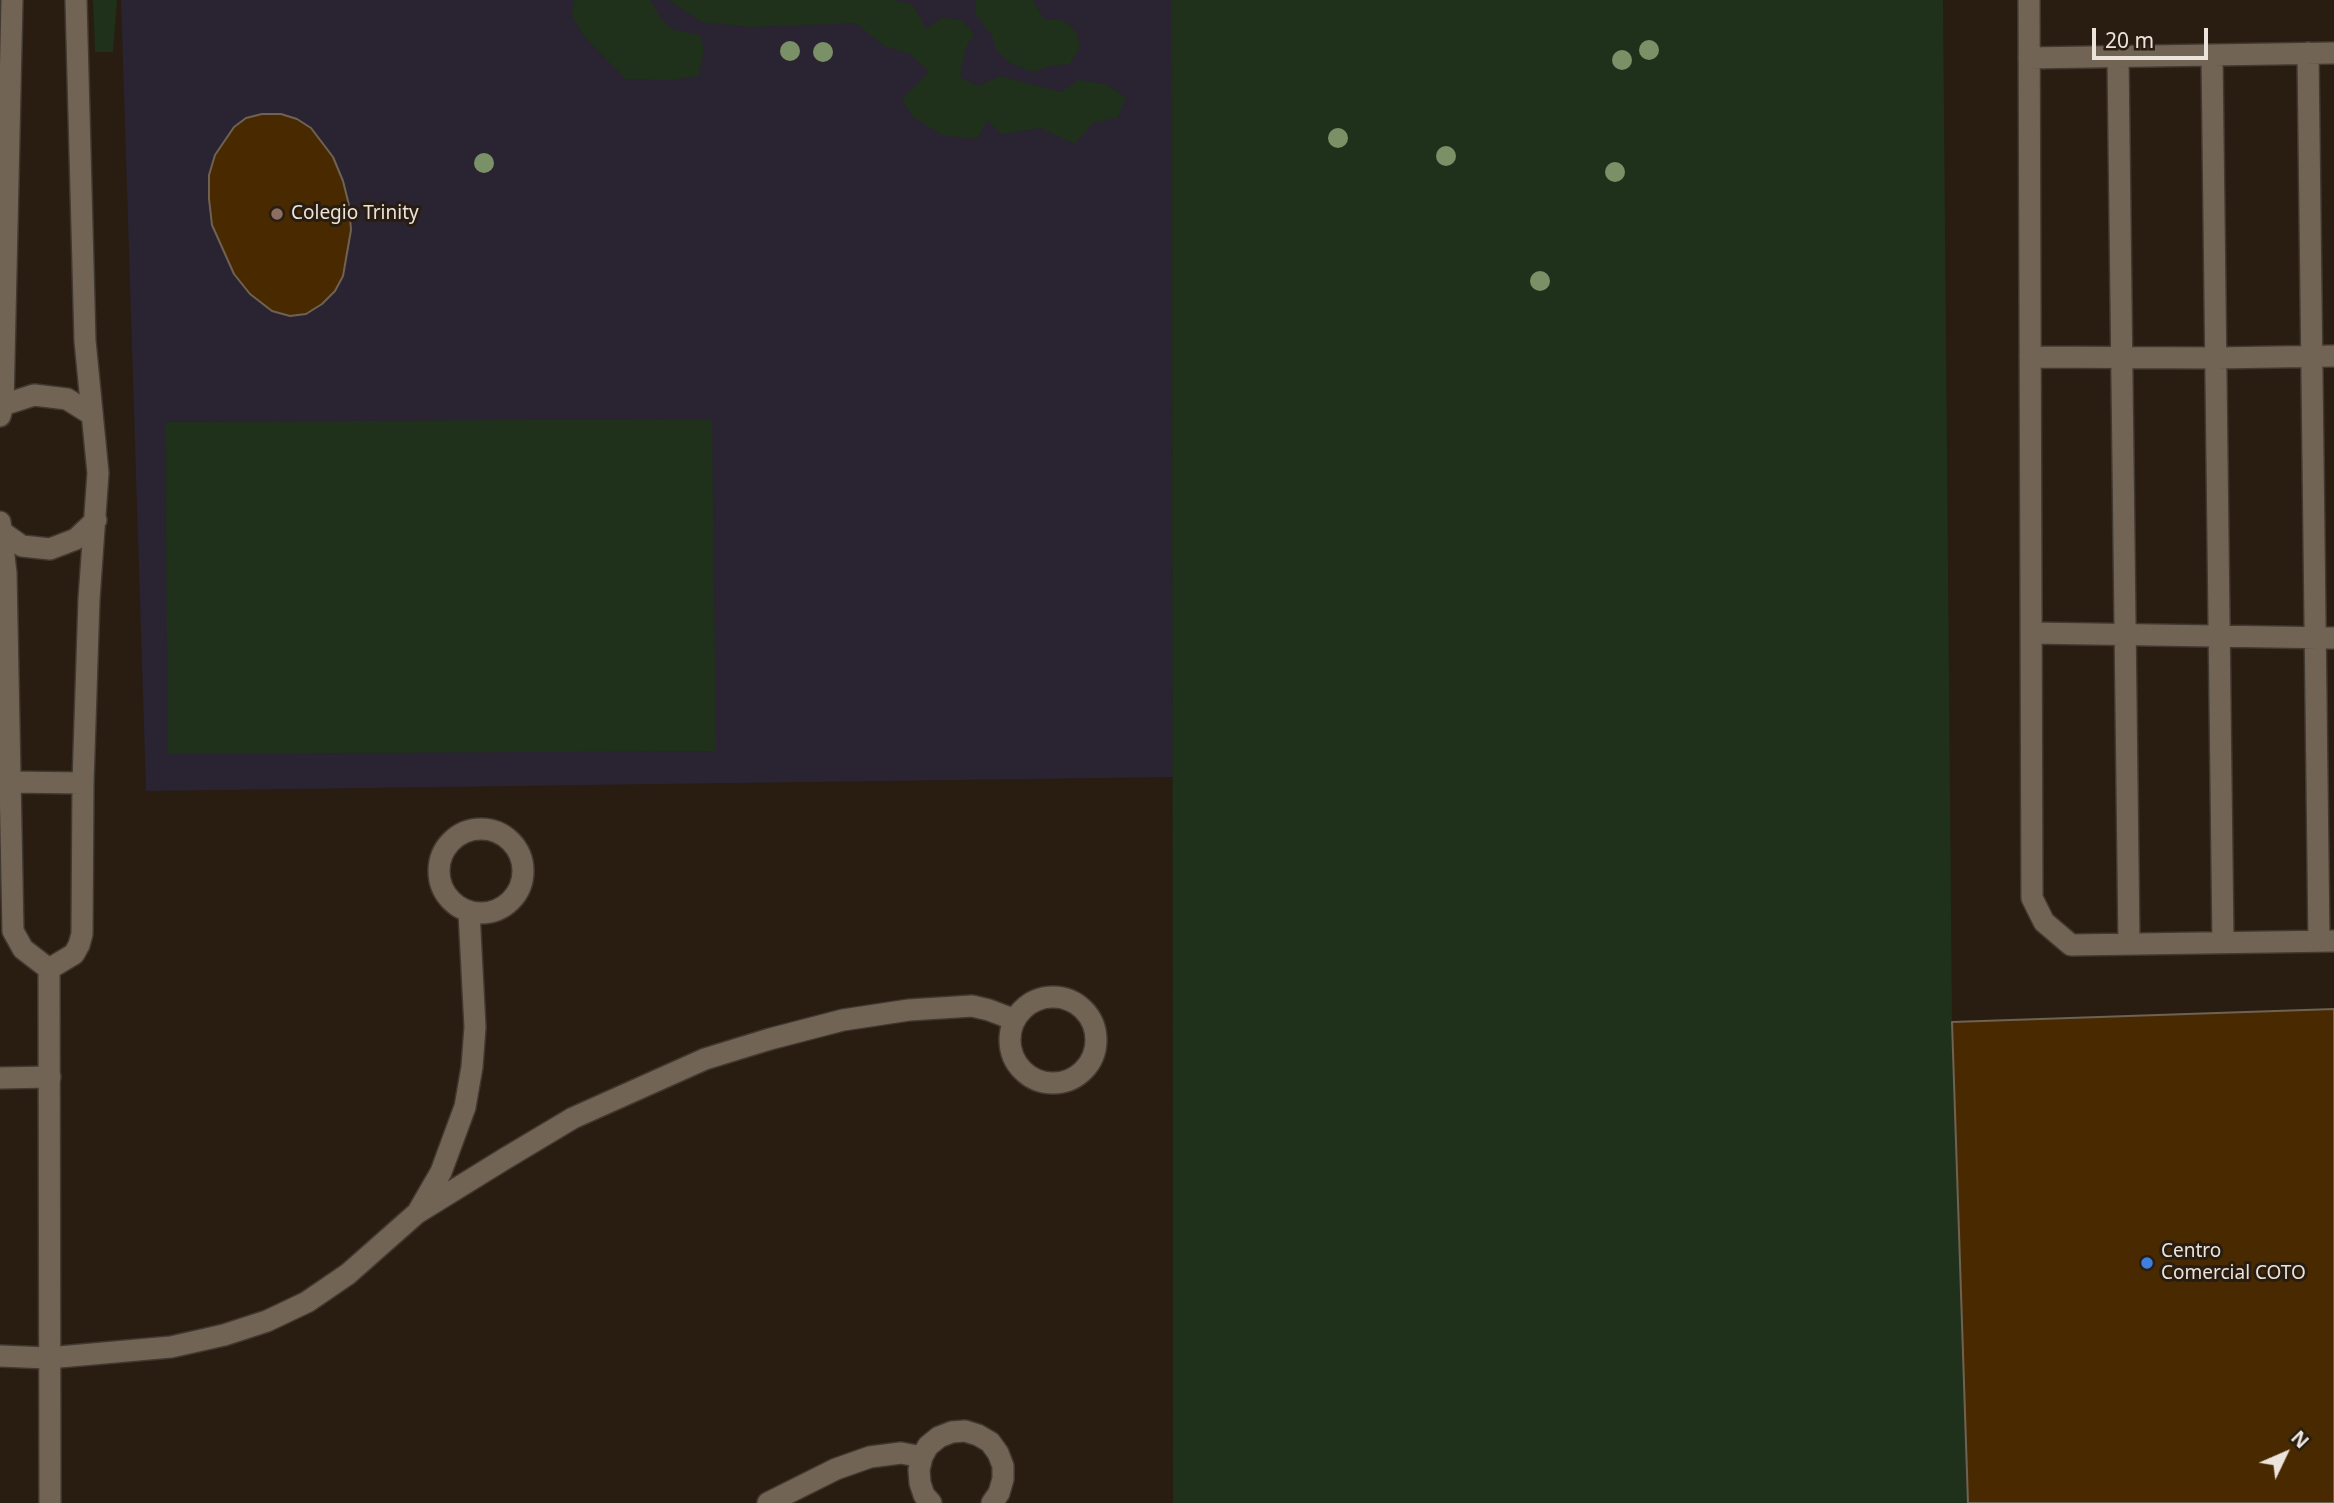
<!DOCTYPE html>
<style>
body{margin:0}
#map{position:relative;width:2334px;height:1503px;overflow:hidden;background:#281d10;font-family:"Noto Sans",sans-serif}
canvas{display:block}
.north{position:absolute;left:2250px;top:1419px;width:70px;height:70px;-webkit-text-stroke:5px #281d10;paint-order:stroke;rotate:46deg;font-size:19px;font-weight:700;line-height:28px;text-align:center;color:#ece4db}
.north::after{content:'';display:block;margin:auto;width:24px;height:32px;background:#ece4db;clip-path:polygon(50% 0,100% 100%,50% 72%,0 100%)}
.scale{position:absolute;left:2092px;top:28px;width:116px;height:32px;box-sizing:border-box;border:4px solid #ece4db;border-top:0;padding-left:9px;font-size:21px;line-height:24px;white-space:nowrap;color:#ece4db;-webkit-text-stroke:5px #281d10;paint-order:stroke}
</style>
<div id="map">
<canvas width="2334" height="1503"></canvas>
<div class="north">N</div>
<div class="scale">20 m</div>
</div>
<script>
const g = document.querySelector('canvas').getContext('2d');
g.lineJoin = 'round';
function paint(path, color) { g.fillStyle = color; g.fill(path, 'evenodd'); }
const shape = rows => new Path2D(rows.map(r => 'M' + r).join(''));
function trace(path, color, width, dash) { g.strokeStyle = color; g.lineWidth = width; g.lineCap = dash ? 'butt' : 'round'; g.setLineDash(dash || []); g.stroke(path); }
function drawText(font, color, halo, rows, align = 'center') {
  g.font = font + ' "Noto Sans",sans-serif'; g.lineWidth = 6; g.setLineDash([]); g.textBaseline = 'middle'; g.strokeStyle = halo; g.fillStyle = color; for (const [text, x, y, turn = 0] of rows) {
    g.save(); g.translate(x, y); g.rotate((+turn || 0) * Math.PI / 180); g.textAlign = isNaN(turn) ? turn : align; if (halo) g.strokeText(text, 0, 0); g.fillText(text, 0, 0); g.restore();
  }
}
paint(shape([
 [121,0,1172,0,1173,777,146,791]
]), '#2a2332');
paint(shape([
 [93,0,117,0,113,52,95,52],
 [574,0,650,0,661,19,674,30,700,35,704,51,698,76,671,80,626,79,583,35,572,15],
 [669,0,892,0,912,4,926,29,942,18,961,20,974,34,965,50,960,77,978,86,1000,76,1061,92,1079,80,1105,84,1126,97,1118,117,1093,123,1075,144,1040,128,1002,134,987,120,977,139,942,135,912,116,902,99,929,72,910,54,884,46,856,23,751,27,702,22],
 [976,0,1033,0,1044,19,1060,20,1069,24,1077,34,1080,48,1070,64,1051,66,1033,72,1010,63,996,49,992,36,975,13],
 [1172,0,1943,0,1952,1022,1968,1503,1173,1503],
 [712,419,716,751,168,754,165,422]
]), '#1f311a');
const building = shape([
 [262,114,281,114,297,119,311,128,333,157,343,181,349,205,351,230,343,276,335,291,322,304,306,314,290,316,272,311,250,294,234,274,212,225,209,199,209,175,215,155,234,127,246,118,262,114],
 [2334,1009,2334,1503,1968,1503,1952,1022,2334,1009]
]);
paint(building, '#492a00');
trace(building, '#6f6253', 2);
const lane = shape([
 [2029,0,2032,898,2044,922,2071,945,2334,941],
 [2308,53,2319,941],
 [2212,55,2223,942],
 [2118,57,2129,944],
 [2029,58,2334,53],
 [2030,357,2216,358,2334,356],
 [2032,633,2334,638],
 [0,1078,50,1077]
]);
const street = shape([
 [3,405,34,395,67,399,91,414],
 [0,416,3,405,12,0],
 [0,522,6,573,13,931,23,949,49,969],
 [2,532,22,546,50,549,76,539,96,520],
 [10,782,83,783],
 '439 871a42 42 0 1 1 84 0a42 42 0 1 1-84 0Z',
 [49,969,74,954,79,945,82,934,83,783,89,599,98,473,85,341,76,0],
 [49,969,50,1503],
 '1010 1040a43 43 0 1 1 86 0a43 43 0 1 1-86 0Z',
 [419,1210,441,1172,465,1107,472,1067,475,1027,469,912],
 [0,1356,48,1358,171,1347,224,1335,267,1321,307,1302,348,1274,417,1213,506,1158,573,1118,705,1059,770,1039,843,1020,909,1010,972,1006,989,1010,1015,1020],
 [768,1503,836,1469,870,1457,901,1453,922,1457],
 [931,1503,924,1495,920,1483,919,1470,922,1457,928,1446,939,1437,952,1432,965,1431,978,1435,990,1442,998,1453,1003,1466,1003,1479,999,1493,992,1503]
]);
trace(lane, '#413830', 24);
trace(street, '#413830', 24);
trace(lane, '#726455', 21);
trace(street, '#726455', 21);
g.fillStyle = '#7a9167';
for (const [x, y] of [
 [1649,50],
 [790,51],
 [823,52],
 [1622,60],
 [1338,138],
 [1446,156],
 [484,163],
 [1615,172],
 [1540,281]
]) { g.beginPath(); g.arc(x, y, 10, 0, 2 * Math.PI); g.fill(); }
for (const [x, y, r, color] of [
 [277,214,7,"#8d6e63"],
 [2147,1263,7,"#3f7fe0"]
]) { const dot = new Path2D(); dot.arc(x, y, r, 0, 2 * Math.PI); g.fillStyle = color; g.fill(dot); trace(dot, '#281d10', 2.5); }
drawText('19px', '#ece4db', '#281d10', [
 ["Colegio Trinity",291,214],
 ["Centro",2161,1252],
 ["Comercial COTO",2161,1274]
], 'left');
</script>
